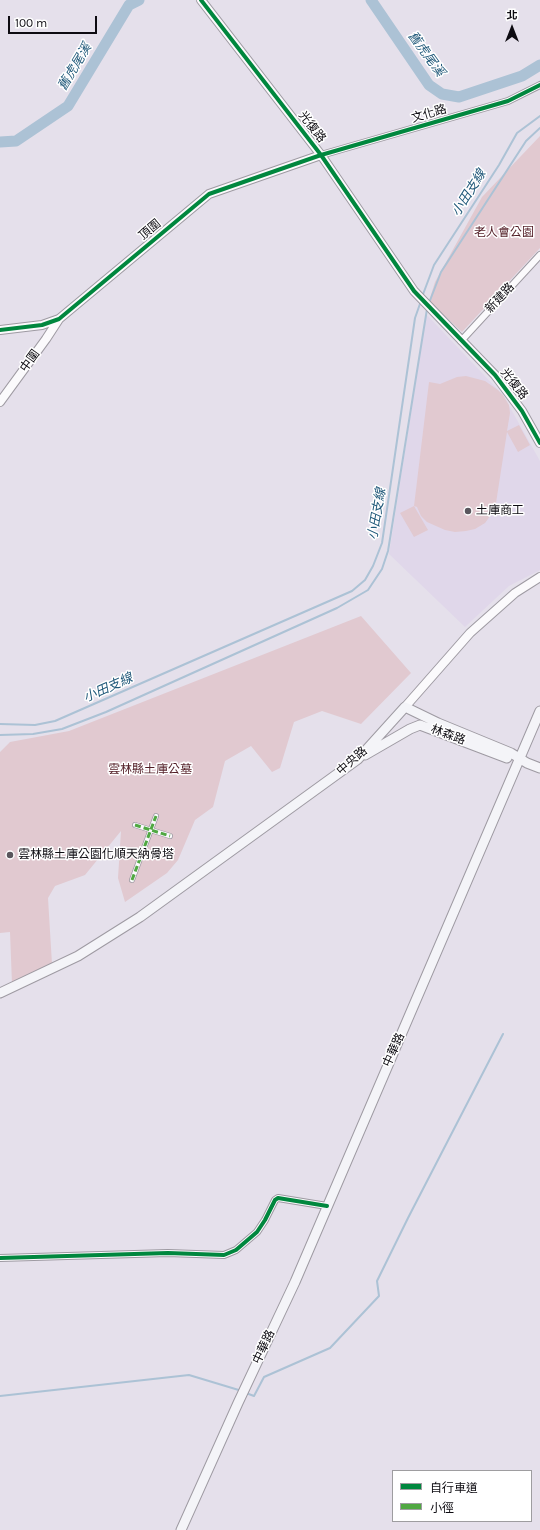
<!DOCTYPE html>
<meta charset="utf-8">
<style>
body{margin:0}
#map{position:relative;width:540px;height:1530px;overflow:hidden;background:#e5e0eb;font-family:Karla,"Noto Sans TC",sans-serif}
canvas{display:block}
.legend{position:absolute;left:392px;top:1470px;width:140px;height:52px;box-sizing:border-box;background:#fff;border:1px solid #9e9da0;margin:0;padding:5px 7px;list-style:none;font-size:12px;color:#0d0b11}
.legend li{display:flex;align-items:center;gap:8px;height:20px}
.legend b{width:20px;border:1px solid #9e9da0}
.north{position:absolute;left:492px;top:8px;width:40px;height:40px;-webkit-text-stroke:3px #fff;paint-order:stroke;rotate:0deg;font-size:11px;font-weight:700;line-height:16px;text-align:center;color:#0d0b11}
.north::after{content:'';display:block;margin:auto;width:14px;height:18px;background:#0d0b11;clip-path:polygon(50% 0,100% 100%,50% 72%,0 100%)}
.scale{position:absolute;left:8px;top:16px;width:89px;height:18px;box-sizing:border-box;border:2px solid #0d0b11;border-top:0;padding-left:5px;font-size:12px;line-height:14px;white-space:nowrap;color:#0d0b11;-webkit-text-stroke:3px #fff;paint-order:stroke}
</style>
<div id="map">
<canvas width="540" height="1530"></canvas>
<ul class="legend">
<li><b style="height:5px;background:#00873e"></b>自行車道</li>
<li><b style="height:5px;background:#50a842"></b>小徑</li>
</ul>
<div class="north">北</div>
<div class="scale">100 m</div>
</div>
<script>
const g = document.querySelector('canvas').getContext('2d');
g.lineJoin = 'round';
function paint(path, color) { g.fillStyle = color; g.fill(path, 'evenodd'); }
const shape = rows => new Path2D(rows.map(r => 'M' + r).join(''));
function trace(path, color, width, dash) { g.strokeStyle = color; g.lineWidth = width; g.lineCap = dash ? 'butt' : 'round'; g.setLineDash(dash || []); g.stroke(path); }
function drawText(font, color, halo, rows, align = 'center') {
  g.font = font + ' Karla,"Noto Sans TC",sans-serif'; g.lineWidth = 3; g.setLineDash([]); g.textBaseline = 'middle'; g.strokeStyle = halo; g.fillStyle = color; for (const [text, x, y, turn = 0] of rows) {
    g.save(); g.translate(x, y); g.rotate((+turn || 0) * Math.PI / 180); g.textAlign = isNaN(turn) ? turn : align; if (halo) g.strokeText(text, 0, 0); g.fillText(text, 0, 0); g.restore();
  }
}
paint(shape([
 [426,314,503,395,540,461,540,570,509,586,465,627,389,554]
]), '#e0d7ea');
paint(shape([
 [540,136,540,248,462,332,429,301,435,282,482,197],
 [466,376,485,381,498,390,503,395,509,405,510,413,507,431,519,425,530,445,518,452,507,432,496,503,493,512,485,523,475,529,466,531,455,532,445,530,427,522,421,516,417,507,414,506,428,530,414,537,400,513,414,506,429,382,440,384,457,377],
 [361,616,411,673,361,724,322,711,294,722,280,768,272,772,251,746,225,761,213,807,195,820,178,860,167,873,125,902,118,878,121,831,85,875,55,886,48,898,52,964,12,984,10,932,0,933,0,752,10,742,69,731]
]), '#e1c9d0');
trace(shape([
 [422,297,434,265,499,165,517,133,540,116],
 [429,303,441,272,526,141,540,128],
 [0,724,35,725,55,721,352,591,365,580,373,566,382,543,415,318,421,301],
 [0,735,33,734,62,729,106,712,337,608,368,590,382,569,388,551,427,309],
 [246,1393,254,1396,264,1377,330,1348,379,1296,377,1281,408,1218,503,1034],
 [0,1396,189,1375,242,1391]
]), '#acc2d5', 2);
trace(shape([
 [371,0,429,85,442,94,459,97,522,76,540,65],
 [0,142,16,141,68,106,129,5,139,0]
]), '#acc2d5', 11);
const pedestrian = shape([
 [135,825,170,836],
 [132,880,156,816]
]);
const minor = shape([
 [321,155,508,101,540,85],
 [461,341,540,255],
 [0,1258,168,1253,224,1255,236,1250,257,1232,265,1220,275,1200,278,1198,327,1206]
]);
const tertiary = shape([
 [201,0,321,155,414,291,495,375,522,411,540,443],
 [0,330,42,325,59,319,209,194,321,155],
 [0,402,46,339,59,319],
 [405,707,470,633,515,593,540,577]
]);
const secondary = shape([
 [365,755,410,729,420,725,507,758],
 [0,993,78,956,140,917,358,759,405,707,438,723,511,753,527,763,540,768],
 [181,1530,238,1403,295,1282,540,711]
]);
trace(pedestrian, '#9e9aa2', 6);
trace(minor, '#9e9aa2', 8);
trace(tertiary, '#9e9aa2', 10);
trace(secondary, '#9e9aa2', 11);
trace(pedestrian, '#fbfafc', 4.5);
trace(minor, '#fbfafc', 6);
trace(tertiary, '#fbfafc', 8);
trace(secondary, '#f4f4f8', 9);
trace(shape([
 [135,825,170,836],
 [132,880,156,816]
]), '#50a842', 3, [6, 3]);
trace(shape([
 [201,0,321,155,414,291,495,375,522,411,540,443],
 [0,330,42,325,59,319,209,194,321,155,508,101,540,85],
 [0,1258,168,1253,224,1255,236,1250,257,1232,265,1220,275,1200,278,1198,327,1206]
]), '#00873e', 4);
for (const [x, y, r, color] of [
 [468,511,4,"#59565d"],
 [10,855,4,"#59565d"]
]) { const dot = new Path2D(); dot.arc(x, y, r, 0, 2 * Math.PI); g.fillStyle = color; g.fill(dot); trace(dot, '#fff', 1.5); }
drawText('12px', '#0d0b11', '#fff', [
 ["文化路",429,114,-16],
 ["光復路",312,127,52],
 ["頂圍",150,230,-40],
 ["新建路",500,298,-47],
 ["中圍",30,361,-54],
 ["光復路",514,384,52],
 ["林森路",448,735,20],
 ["中央路",352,761,-41],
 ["中華路",394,1050,-66],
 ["中華路",264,1347,-65]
]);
drawText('12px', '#521d26', '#fff', [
 ["老人會公園",504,233],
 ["雲林縣土庫公墓",150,770]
]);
drawText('12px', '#0d0b11', '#fff', [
 ["土庫商工",476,511],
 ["雲林縣土庫公園化順天納骨塔",18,855]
], 'left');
drawText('italic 13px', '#21597a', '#fff', [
 ["舊虎尾溪",426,54,54],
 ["舊虎尾溪",75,67,-59],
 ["小田支線",469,193,-58],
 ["小田支線",377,514,-80],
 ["小田支線",108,688,-24]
]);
</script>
